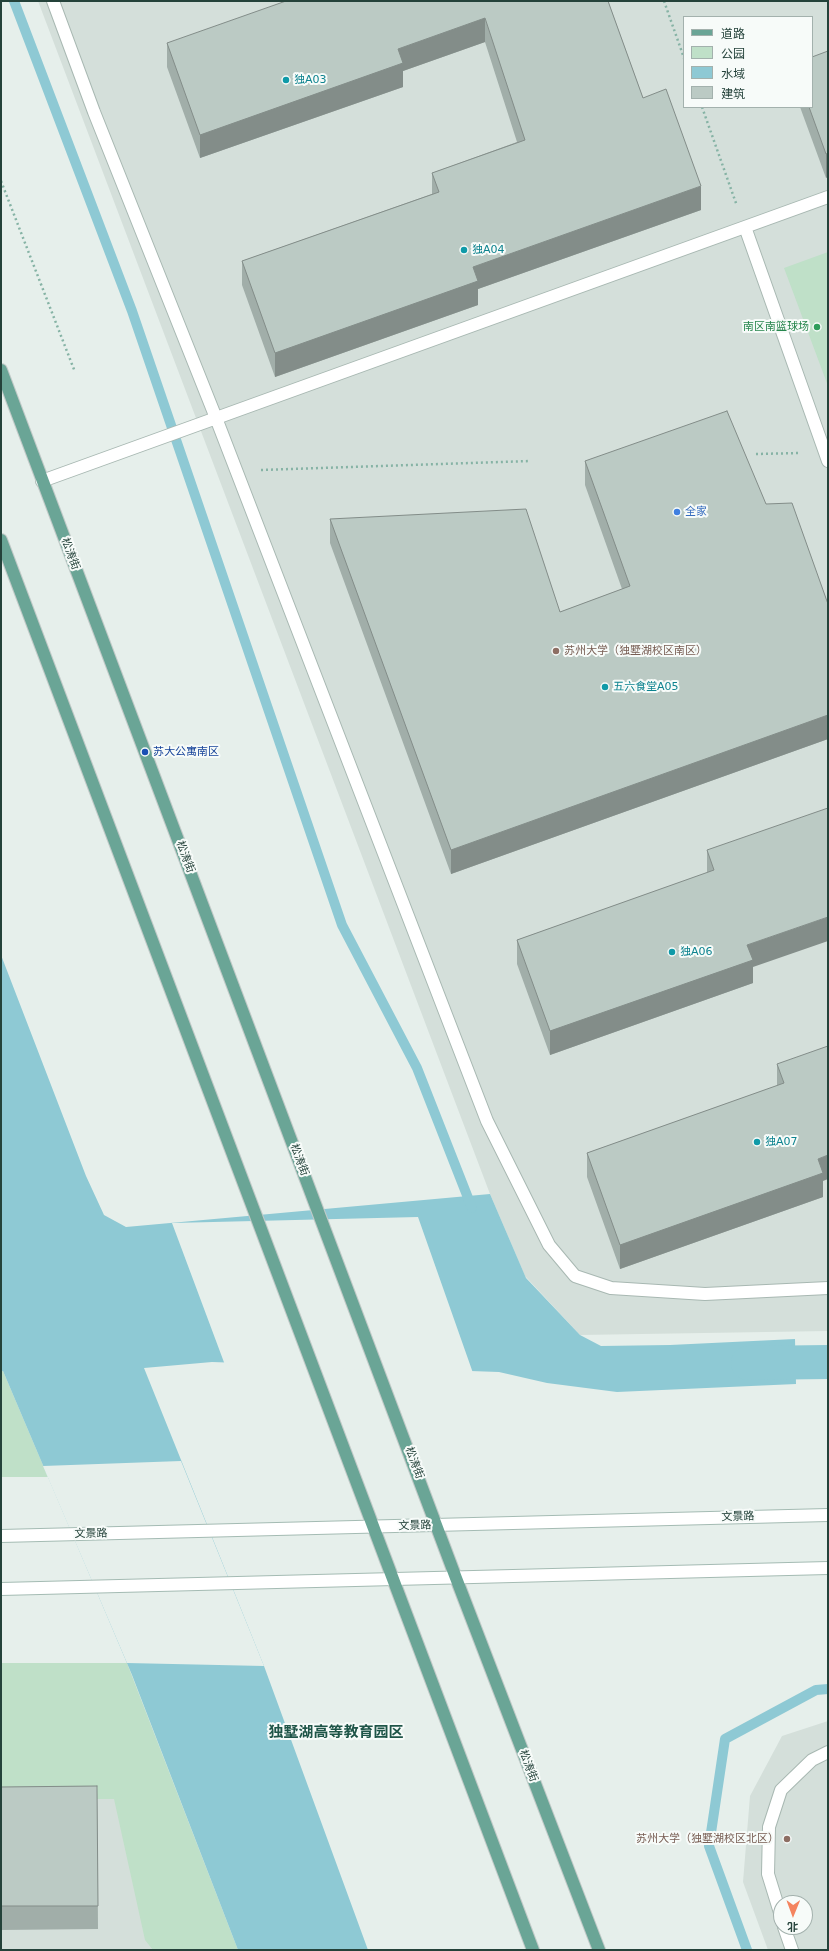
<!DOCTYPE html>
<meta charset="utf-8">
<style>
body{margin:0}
#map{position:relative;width:829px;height:1951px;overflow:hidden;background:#e6efeb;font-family:"DejaVu Sans","Noto Sans SC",sans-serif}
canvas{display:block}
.frame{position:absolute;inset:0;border:2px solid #24423a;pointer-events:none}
.legend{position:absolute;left:683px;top:16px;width:130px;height:92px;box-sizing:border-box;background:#f7fbf9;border:1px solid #a3b1ad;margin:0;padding:5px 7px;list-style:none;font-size:12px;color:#24423a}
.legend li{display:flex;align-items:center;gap:8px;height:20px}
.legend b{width:20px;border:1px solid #a3b1ad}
.north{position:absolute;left:773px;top:1895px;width:40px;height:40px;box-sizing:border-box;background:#f7fbf9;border:1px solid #a3b1ad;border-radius:50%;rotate:181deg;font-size:11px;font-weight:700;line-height:16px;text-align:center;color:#24423a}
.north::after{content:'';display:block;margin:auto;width:14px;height:18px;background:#f4845f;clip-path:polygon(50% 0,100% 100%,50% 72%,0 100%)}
</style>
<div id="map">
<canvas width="829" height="1951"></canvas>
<div class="frame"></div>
<ul class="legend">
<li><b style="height:5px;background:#6aa596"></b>道路</li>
<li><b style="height:11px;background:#bfe0c8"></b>公园</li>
<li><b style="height:11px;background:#8ec9d4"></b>水域</li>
<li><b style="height:11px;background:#bbcac4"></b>建筑</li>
</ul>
<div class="north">北</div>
</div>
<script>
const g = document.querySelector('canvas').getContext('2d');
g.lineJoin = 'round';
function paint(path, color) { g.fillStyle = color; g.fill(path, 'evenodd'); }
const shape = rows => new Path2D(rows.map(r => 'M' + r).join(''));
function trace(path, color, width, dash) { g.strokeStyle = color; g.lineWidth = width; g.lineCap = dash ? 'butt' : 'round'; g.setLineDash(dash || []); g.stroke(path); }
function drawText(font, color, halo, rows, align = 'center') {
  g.font = font + ' "DejaVu Sans","Noto Sans SC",sans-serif'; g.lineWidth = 4; g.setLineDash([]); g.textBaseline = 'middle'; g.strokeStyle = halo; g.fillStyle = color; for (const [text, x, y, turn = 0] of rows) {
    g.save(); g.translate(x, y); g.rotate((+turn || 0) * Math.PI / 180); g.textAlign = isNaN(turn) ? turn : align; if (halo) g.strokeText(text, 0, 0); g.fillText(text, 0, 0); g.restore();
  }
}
paint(shape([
 [38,1,828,1,828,1331,580,1335,525,1276,490,1194],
 [684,17,812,17,812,107,684,107],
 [102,1670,198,1950,1,1950,1,1671],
 [828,1721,828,1950,768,1950,743,1882,750,1796,782,1736],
 [781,1903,805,1903,805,1927,781,1927]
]), '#d4dfda');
paint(shape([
 [828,252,828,386,784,268],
 [1,1371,3,1371,48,1477,1,1477],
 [1,1663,127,1663,238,1950,153,1950,145,1940,114,1799,1,1799]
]), '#bfe0c8');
paint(shape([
 [1,955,86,1176,104,1215,126,1227,490,1194,526,1278,580,1335,601,1346,670,1345,795,1339,796,1384,617,1392,547,1383,499,1372,212,1362,144,1368,264,1666,368,1950,238,1950,132,1675,3,1371,1,1371]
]), '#8ec9d4');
paint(shape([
 [418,1217,473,1373,225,1365,172,1223],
 [181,1461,264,1666,127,1663,43,1466]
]), '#e6efeb');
trace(shape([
 [14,1,132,311,342,925,417,1068,472,1208],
 [747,1950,709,1846,725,1739,816,1690,828,1689]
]), '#8ec9d4', 10);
trace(shape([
 [748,1363,828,1362]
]), '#8ec9d4', 34);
const lane = shape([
 [53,1,94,112,216,418,487,1121,549,1245,575,1276,611,1288,705,1294,828,1288],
 [745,227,828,461],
 [42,481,828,197],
 [781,1916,768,1874,769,1827,781,1790,812,1760,828,1752],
 [784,1927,792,1950]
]);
const secondary = shape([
 [1,1536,828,1515],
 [1,1589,828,1568]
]);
const primary = shape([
 [1,370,456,1578,599,1950],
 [1,540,533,1950]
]);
trace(lane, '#a8b8b2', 14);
trace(secondary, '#a4bbb3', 14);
trace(primary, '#c2cac8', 14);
trace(shape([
 [664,1,684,58],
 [702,107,737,206],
 [1,181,75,372],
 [756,454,800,453],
 [261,470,530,461]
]), '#86b3a5', 2.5, [2, 3]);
trace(lane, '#fff', 12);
trace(secondary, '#fff', 12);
trace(primary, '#6aa596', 12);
paint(shape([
 [608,1,643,98,701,210,478,289,478,305,275,377,242,285,242,261,432,194,432,173,517,142,485,42,403,71,403,87,200,158,167,67,167,43],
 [828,51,826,178,800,107,812,107],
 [585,461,766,504,828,604,828,739,451,874,330,543,330,519,560,612,622,589,585,485],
 [707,850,753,967,753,983,550,1055,517,964,517,940,707,873],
 [777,1064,823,1181,823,1197,620,1269,587,1177,587,1153,777,1086],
 [97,1786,98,1929,1,1930,1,1787]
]), '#a1aea9');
paint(shape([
 [485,18,485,42,403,71,403,87,200,158,200,135,398,49],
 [828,153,828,177,826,178,826,154],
 [701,186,701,210,478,289,478,305,275,377,275,353,473,267],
 [828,715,828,739,451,874,451,850],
 [828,917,828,941,753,967,753,983,550,1055,550,1031,747,945],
 [828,1155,828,1179,823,1181,823,1197,620,1269,620,1245,818,1159]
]), '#838d89');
const building = shape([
 [286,1,608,1,643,98,666,89,701,186,473,267,478,281,275,353,242,261,439,192,432,173,525,140,485,18,398,49,403,63,200,135,167,43,286,1],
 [828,51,828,153,826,154,809,107,812,107,812,57,828,51],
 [727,411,766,504,792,503,828,604,828,715,451,850,330,519,526,509,560,612,630,586,585,461,727,411],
 [828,808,828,917,747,945,753,960,550,1031,517,940,714,870,707,850,828,808],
 [828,1046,828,1155,818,1159,823,1173,620,1245,587,1153,784,1083,777,1064,828,1046],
 [97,1786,98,1906,1,1906,1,1787,97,1786]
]);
paint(building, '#bbcac4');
trace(building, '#838d89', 1);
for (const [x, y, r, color] of [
 [286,80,4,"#0f9aa8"],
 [464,250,4,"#0f9aa8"],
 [817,327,4,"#2e9e5b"],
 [677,512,4,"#3f7fe0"],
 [556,651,4,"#8d6e63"],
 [605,687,4,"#0f9aa8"],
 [145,752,4,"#1a4fb4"],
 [672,952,4,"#0f9aa8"],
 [757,1142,4,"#0f9aa8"],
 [787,1839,4,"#8d6e63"]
]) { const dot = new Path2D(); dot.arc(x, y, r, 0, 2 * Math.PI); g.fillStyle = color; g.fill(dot); trace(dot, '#f7fbf9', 1.5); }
drawText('11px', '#0d838f', '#f7fbf9', [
 ["独A03",294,80],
 ["独A04",472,250],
 ["五六食堂A05",613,687],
 ["独A06",680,952],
 ["独A07",765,1142]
], 'left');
drawText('11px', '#27864d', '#f7fbf9', [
 ["南区南篮球场",809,327]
], 'right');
drawText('11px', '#366cbe', '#f7fbf9', [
 ["全家",685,512]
], 'left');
drawText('11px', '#24423a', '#f7fbf9', [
 ["松涛街",70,554,69],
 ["松涛街",185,857,69],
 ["松涛街",299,1160,69],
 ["松涛街",414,1463,69],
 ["文景路",738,1517,-2],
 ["文景路",415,1526,-2],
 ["文景路",91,1534,-1],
 ["松涛街",528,1766,69]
]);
drawText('11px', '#785e54', '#f7fbf9', [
 ["苏州大学（独墅湖校区南区）",564,651],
 ["苏州大学（独墅湖校区北区）",779,1839,"right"]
], 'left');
drawText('11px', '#164399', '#f7fbf9', [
 ["苏大公寓南区",153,752]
], 'left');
drawText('bold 15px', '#1f5548', '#f7fbf9', [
 ["独墅湖高等教育园区",336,1733]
]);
</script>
